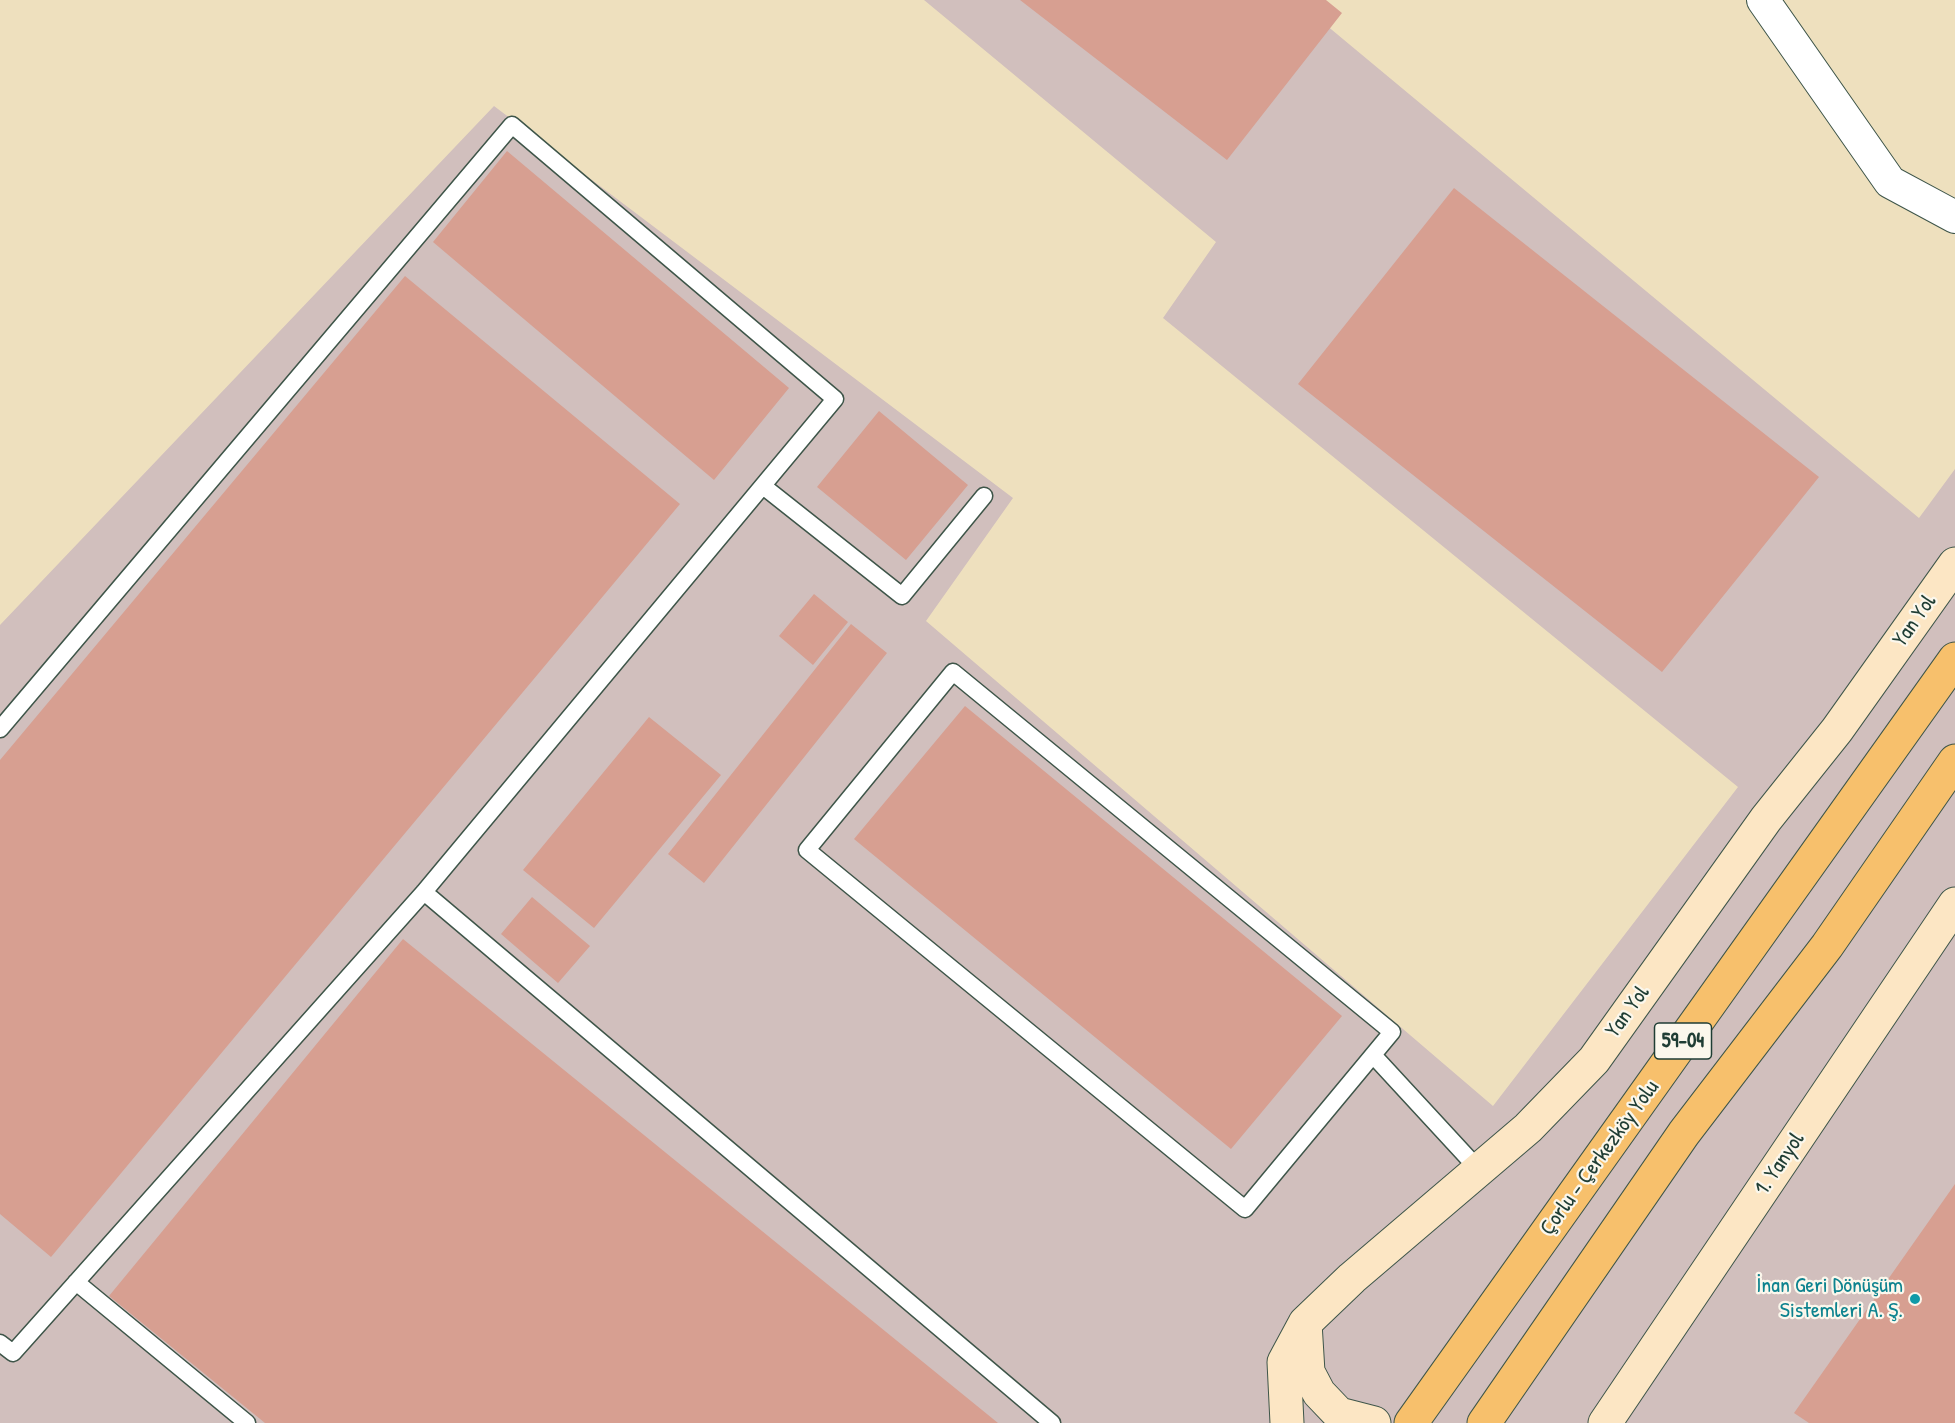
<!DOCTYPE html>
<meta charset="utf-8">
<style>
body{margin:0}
canvas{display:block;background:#eee0be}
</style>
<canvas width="1955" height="1423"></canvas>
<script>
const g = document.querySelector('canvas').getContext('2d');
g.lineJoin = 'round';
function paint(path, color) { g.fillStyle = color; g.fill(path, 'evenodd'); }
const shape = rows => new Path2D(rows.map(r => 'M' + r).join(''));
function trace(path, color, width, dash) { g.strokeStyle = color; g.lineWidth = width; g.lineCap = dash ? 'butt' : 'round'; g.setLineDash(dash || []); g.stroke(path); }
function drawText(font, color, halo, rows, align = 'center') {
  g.font = font + ' "Patrick Hand",sans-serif'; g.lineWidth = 4.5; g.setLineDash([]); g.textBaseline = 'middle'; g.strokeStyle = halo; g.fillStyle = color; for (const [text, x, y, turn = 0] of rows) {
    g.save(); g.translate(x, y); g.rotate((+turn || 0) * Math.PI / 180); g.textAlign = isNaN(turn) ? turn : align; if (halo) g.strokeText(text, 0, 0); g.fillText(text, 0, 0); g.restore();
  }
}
paint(shape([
 [924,0,1296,0,1919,518,1955,469,1955,1423,0,1423,0,625,494,106,1013,498,926,621,1493,1106,1738,787,1163,318,1216,242]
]), '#d1bfbd');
paint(shape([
 [1020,0,1326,0,1342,13,1227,160],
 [507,151,789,388,714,480,433,242],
 [1454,188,1819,477,1662,672,1298,384],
 [405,276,680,504,51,1257,0,1214,0,760],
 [879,411,968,485,906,560,817,487],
 [814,594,848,622,813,665,779,636],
 [851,624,887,653,704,883,668,854],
 [965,706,1342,1016,1231,1149,854,839],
 [649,717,721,775,594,928,523,870],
 [532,897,590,946,558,983,501,934],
 [403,939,998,1423,265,1423,109,1296],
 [1955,1184,1955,1423,1809,1423,1794,1413]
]), '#d79f91');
const lane = shape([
 [763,486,902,596,984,496],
 [953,672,1392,1032,1245,1209,807,850,953,672],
 [0,729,512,125,835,399,424,892,13,1353,0,1343],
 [424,892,1052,1423],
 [1373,1055,1480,1171],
 [76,1282,247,1423]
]);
const street = shape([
 [1763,0,1890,182,1955,217]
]);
const secondary = shape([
 [1305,1323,1308,1372,1319,1393,1339,1414,1374,1423],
 [1287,1423,1284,1362,1305,1323,1352,1278,1528,1128,1594,1060,1766,819,1837,730,1955,564],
 [1605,1423,1955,904]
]);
const primary = shape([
 [1411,1423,1955,659],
 [1484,1423,1684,1133,1827,946,1955,761]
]);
trace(lane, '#3e5549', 19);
trace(street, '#3e5549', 34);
trace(secondary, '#3e5549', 35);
trace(primary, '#3e5549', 35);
trace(lane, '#fff', 16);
trace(street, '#fff', 32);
trace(secondary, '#fce6c4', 33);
trace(primary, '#f7c06c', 33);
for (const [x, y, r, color] of [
 [1915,1299,6,"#0f9aa8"]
]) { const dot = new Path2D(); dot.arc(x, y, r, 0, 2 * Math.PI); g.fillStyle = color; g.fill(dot); trace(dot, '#fbf7ec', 2); }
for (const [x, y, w] of [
 [1683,1041,57]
]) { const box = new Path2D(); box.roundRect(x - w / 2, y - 18, w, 36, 4.5); g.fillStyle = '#fbf7ec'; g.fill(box); trace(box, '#1f3d34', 1.5); }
drawText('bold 21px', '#1f3d34', null, [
 ["59-04",1683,1041]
]);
drawText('22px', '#1f3d34', '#fbf7ec', [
 ["Yan Yol",1915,621,-55],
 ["Yan Yol",1628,1012,-54],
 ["Çorlu - Çerkezköy Yolu",1600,1158,-54],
 ["1. Yanyol",1780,1164,-56]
]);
drawText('22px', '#0d838f', '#fbf7ec', [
 ["İnan Geri Dönüşüm",1903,1286],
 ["Sistemleri A. Ş.",1903,1311]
], 'right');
</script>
